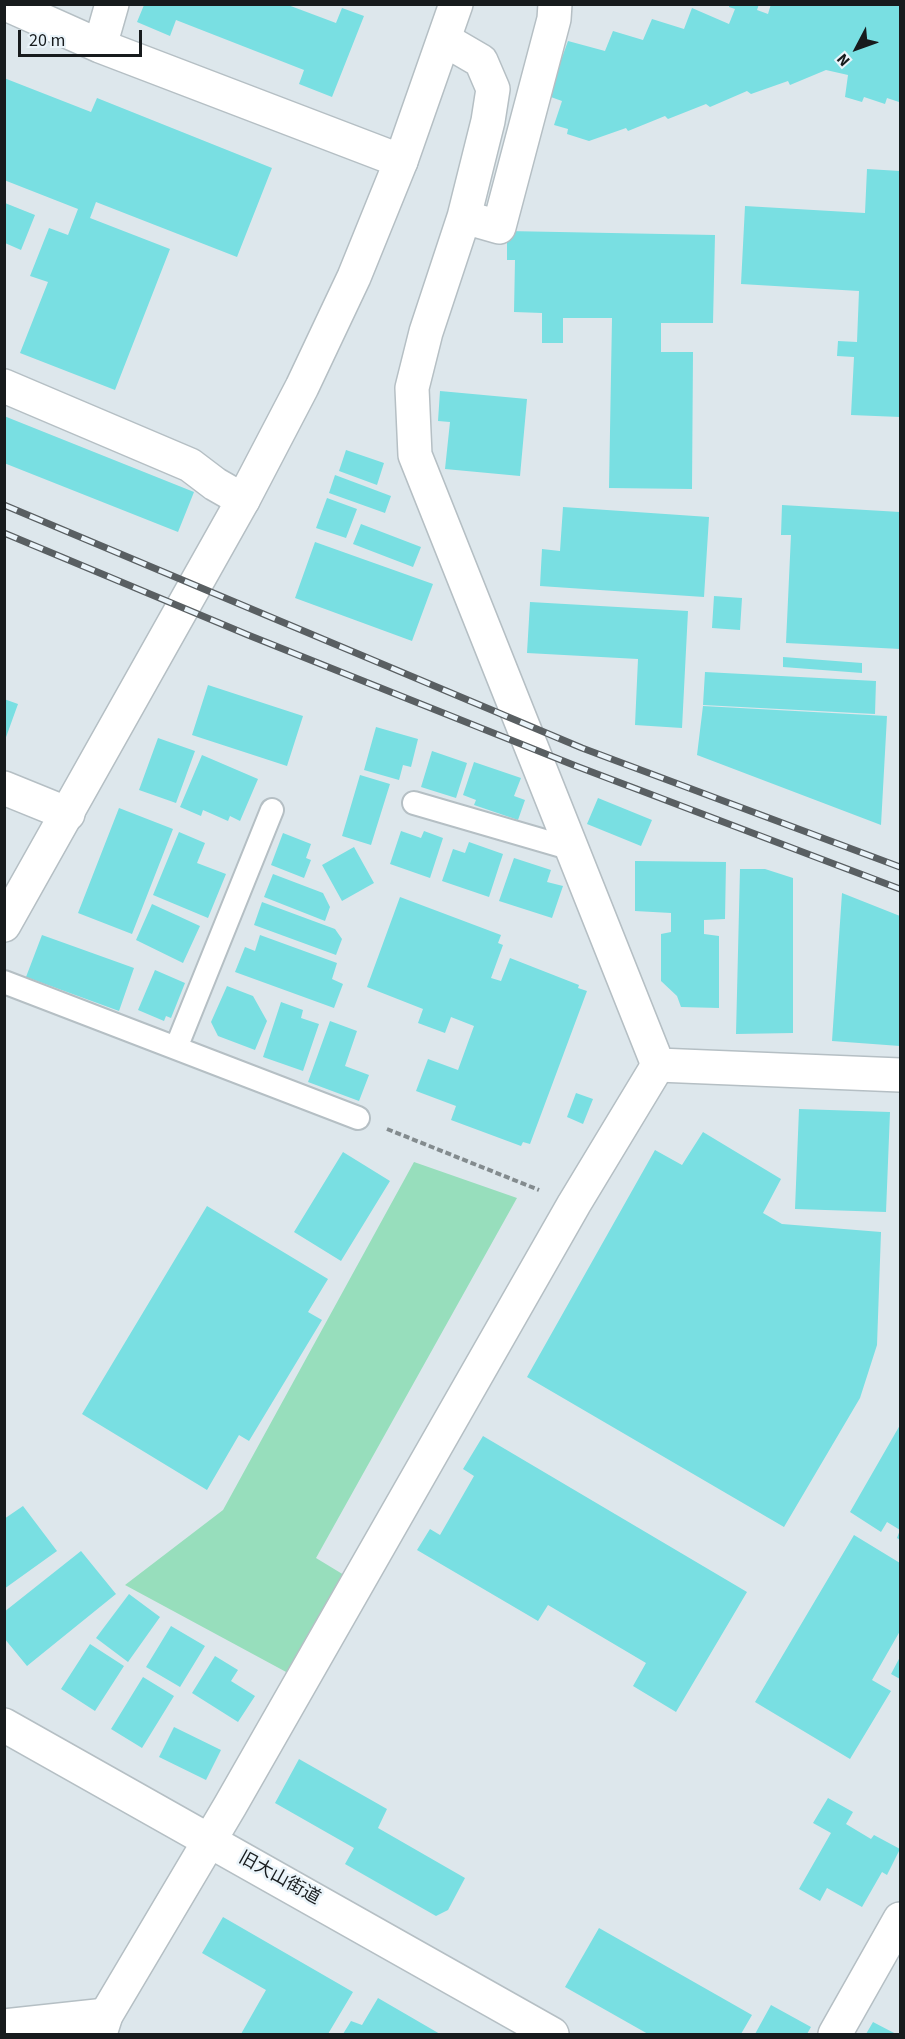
<!DOCTYPE html>
<meta charset="utf-8">
<style>
body{margin:0}
#map{position:relative;width:905px;height:2039px;overflow:hidden;background:#dde7ec;font-family:"Source Sans 3",sans-serif}
canvas{display:block}
.frame{position:absolute;inset:0;border:6px solid #171b1d;pointer-events:none}
.north{position:absolute;left:827px;top:18px;width:60px;height:60px;-webkit-text-stroke:4px #eaf4fa;paint-order:stroke;rotate:229deg;font-size:16px;font-weight:700;line-height:24px;text-align:center;color:#171b1d}
.north::after{content:'';display:block;margin:auto;width:21px;height:27px;background:#171b1d;clip-path:polygon(50% 0,100% 100%,50% 72%,0 100%)}
.scale{position:absolute;left:18px;top:30px;width:124px;height:27px;box-sizing:border-box;border:3px solid #171b1d;border-top:0;padding-left:8px;font-size:18px;line-height:21px;white-space:nowrap;color:#171b1d;-webkit-text-stroke:4px #eaf4fa;paint-order:stroke}
</style>
<div id="map">
<canvas width="905" height="2039"></canvas>
<div class="frame"></div>
<div class="north">N</div>
<div class="scale">20 m</div>
</div>
<script>
const g = document.querySelector('canvas').getContext('2d');
g.lineJoin = 'round';
function paint(path, color) { g.fillStyle = color; g.fill(path, 'evenodd'); }
const shape = rows => new Path2D(rows.map(r => 'M' + r).join(''));
function trace(path, color, width, dash) { g.strokeStyle = color; g.lineWidth = width; g.lineCap = dash ? 'butt' : 'round'; g.setLineDash(dash || []); g.stroke(path); }
function drawText(font, color, halo, rows, align = 'center') {
  g.font = font + ' "Source Sans 3","Noto Sans JP",sans-serif'; g.lineWidth = 5; g.setLineDash([]); g.textBaseline = 'middle'; g.strokeStyle = halo; g.fillStyle = color; for (const [text, x, y, turn = 0] of rows) {
    g.save(); g.translate(x, y); g.rotate((+turn || 0) * Math.PI / 180); g.textAlign = isNaN(turn) ? turn : align; if (halo) g.strokeText(text, 0, 0); g.fillText(text, 0, 0); g.restore();
  }
}
paint(shape([
 [414,1162,517,1198,316,1558,344,1575,288,1673,125,1585,223,1510]
]), '#97debc');
paint(shape([
 [729,4,759,4,757,10,768,14,771,4,900,4,899,102,887,98,885,104,864,97,862,102,845,97,848,75,826,70,790,85,788,81,751,94,747,91,710,107,706,104,668,119,665,116,628,131,626,128,589,141,567,134,568,129,554,125,562,101,548,96,568,41,605,51,613,31,643,40,652,19,684,29,692,8,729,24,735,9,729,7],
 [144,5,288,5,336,23,342,8,364,16,332,97,299,84,304,70,176,20,170,36,137,22],
 [4,78,91,112,97,98,272,168,237,257,96,202,90,218,170,249,115,390,20,353,48,282,30,276,49,228,68,235,78,209,4,180],
 [867,169,900,171,900,417,851,415,854,357,837,356,838,341,857,342,859,291,741,284,745,206,865,213],
 [5,203,35,215,21,250,5,243],
 [507,231,715,235,713,323,661,323,661,352,693,352,692,489,609,488,612,318,563,318,563,343,542,343,542,313,514,312,515,260,507,260],
 [440,391,527,399,520,476,445,469,450,422,438,421],
 [4,416,194,492,178,532,4,463],
 [346,450,384,463,377,485,339,471],
 [335,475,391,496,385,513,329,493],
 [327,498,357,509,346,538,316,528],
 [782,505,900,512,900,649,786,643,791,535,781,535],
 [563,507,709,517,704,597,540,586,542,549,560,551],
 [361,524,421,547,413,567,353,544],
 [315,542,433,584,412,641,295,598],
 [714,596,742,598,740,630,712,628],
 [530,602,688,611,682,728,635,725,638,659,527,653],
 [783,657,862,663,862,673,783,667],
 [705,672,876,681,875,714,703,705],
 [208,685,303,716,287,766,192,735],
 [4,699,18,704,5,740,4,740],
 [703,706,887,716,881,825,697,755],
 [376,727,418,739,411,767,403,765,399,780,364,770],
 [158,738,195,751,176,803,139,790],
 [432,751,467,763,456,798,421,787],
 [202,755,258,779,240,821,230,816,228,821,203,810,201,816,180,807],
 [474,762,521,778,514,796,525,800,518,820,474,805,476,800,463,795],
 [360,775,390,784,371,845,342,836],
 [598,798,652,820,641,846,587,824],
 [119,808,173,829,132,934,78,913],
 [401,831,421,838,424,831,443,838,430,878,390,864],
 [179,832,205,843,197,863,226,874,208,918,153,895],
 [283,833,311,844,306,858,311,860,304,878,271,865],
 [469,842,503,854,489,897,442,881,453,849,465,853],
 [354,847,374,883,342,901,322,865],
 [514,858,551,870,547,882,563,886,552,918,499,901],
 [635,861,726,862,725,919,704,920,704,934,719,936,719,1008,681,1007,677,996,661,981,661,934,671,932,671,913,635,911],
 [740,869,765,869,793,878,793,1033,736,1034],
 [273,874,323,893,330,907,325,921,264,897],
 [842,893,900,916,900,1046,832,1041],
 [400,897,501,935,498,943,503,945,491,978,501,981,510,958,579,985,578,988,587,991,530,1144,523,1142,521,1146,451,1120,456,1106,416,1091,428,1059,458,1070,474,1026,451,1017,445,1033,418,1023,423,1009,367,987],
 [262,902,335,929,342,939,336,955,254,925],
 [152,904,200,926,183,963,136,940],
 [42,935,134,968,119,1011,26,977],
 [260,935,337,963,332,979,343,984,334,1008,235,972,245,947,255,951],
 [155,970,185,983,171,1018,166,1016,164,1021,138,1010],
 [227,986,253,996,267,1021,255,1050,218,1036,211,1022],
 [281,1002,303,1010,301,1018,319,1024,303,1071,263,1057],
 [330,1021,357,1031,345,1066,369,1075,359,1101,308,1082],
 [576,1093,593,1099,583,1124,567,1117],
 [799,1109,890,1112,886,1212,795,1209],
 [703,1132,781,1179,763,1213,782,1224,881,1232,877,1345,860,1398,784,1527,527,1377,655,1150,682,1165],
 [343,1152,390,1181,341,1261,294,1232],
 [207,1206,328,1279,308,1312,322,1320,249,1441,239,1435,207,1490,82,1414],
 [900,1425,900,1540,897,1538,900,1530,887,1522,881,1532,850,1512],
 [483,1436,747,1592,676,1712,633,1686,646,1663,548,1605,538,1621,417,1550,430,1529,440,1535,474,1476,463,1469],
 [23,1506,57,1551,4,1589,4,1519],
 [854,1535,900,1563,900,1631,872,1680,891,1691,850,1759,755,1702],
 [81,1551,116,1594,27,1666,4,1638,4,1612],
 [129,1594,160,1617,128,1662,96,1638],
 [171,1626,205,1646,180,1687,146,1667],
 [90,1644,124,1666,95,1711,61,1689],
 [215,1656,238,1670,231,1681,255,1696,238,1722,192,1693],
 [900,1657,900,1679,891,1674],
 [143,1677,174,1696,142,1748,111,1729],
 [174,1727,221,1750,206,1780,159,1757],
 [299,1759,387,1809,378,1828,465,1878,448,1910,436,1916,345,1864,354,1848,275,1803],
 [828,1798,853,1812,846,1824,871,1839,874,1835,900,1849,887,1875,882,1872,862,1907,827,1888,820,1901,799,1889,831,1833,813,1823],
 [223,1917,353,1992,328,2034,241,2034,266,1990,202,1953],
 [599,1928,752,2015,741,2034,648,2034,565,1987],
 [378,1998,440,2034,343,2034,351,2021,362,2025],
 [771,2005,811,2027,807,2034,755,2034],
 [873,2022,896,2034,866,2034]
]), '#79dfe2');
const service = shape([
 [414,803,572,849],
 [4,982,358,1118],
 [176,1048,272,810]
]);
const minor = shape([
 [6,4,100,46,401,161],
 [445,40,481,61,493,89,488,121,464,217,426,332,412,388,415,455,658,1065,900,1075],
 [100,46,112,4],
 [464,217,499,227,554,19,555,4],
 [4,386,190,465,215,484,243,500],
 [4,788,68,814],
 [4,2026,106,2015],
 [835,2034,900,1919]
]);
const tertiary = shape([
 [4,925,243,500,302,387,354,277,401,161,456,4],
 [4,1725,552,2034],
 [100,2034,106,2015,230,1806,574,1204,658,1065]
]);
trace(service, '#b5bfc4', 26);
trace(minor, '#b5bfc4', 36);
trace(tertiary, '#b5bfc4', 36);
trace(shape([
 [387,1129,539,1190]
]), '#838b8e', 4, [6, 3]);
trace(service, '#fff', 22);
trace(minor, '#fff', 33);
trace(tertiary, '#fff', 33);
const rail = shape([
 [4,505,582,748,900,867],
 [4,533,248,635,576,766,900,889]
]);
trace(rail, '#595f62', 7);
trace(rail, '#eaf4fa', 4.5, [14]);
drawText('18px', '#171b1d', '#eaf4fa', [
 ["旧大山街道",279,1879,29]
]);
</script>
